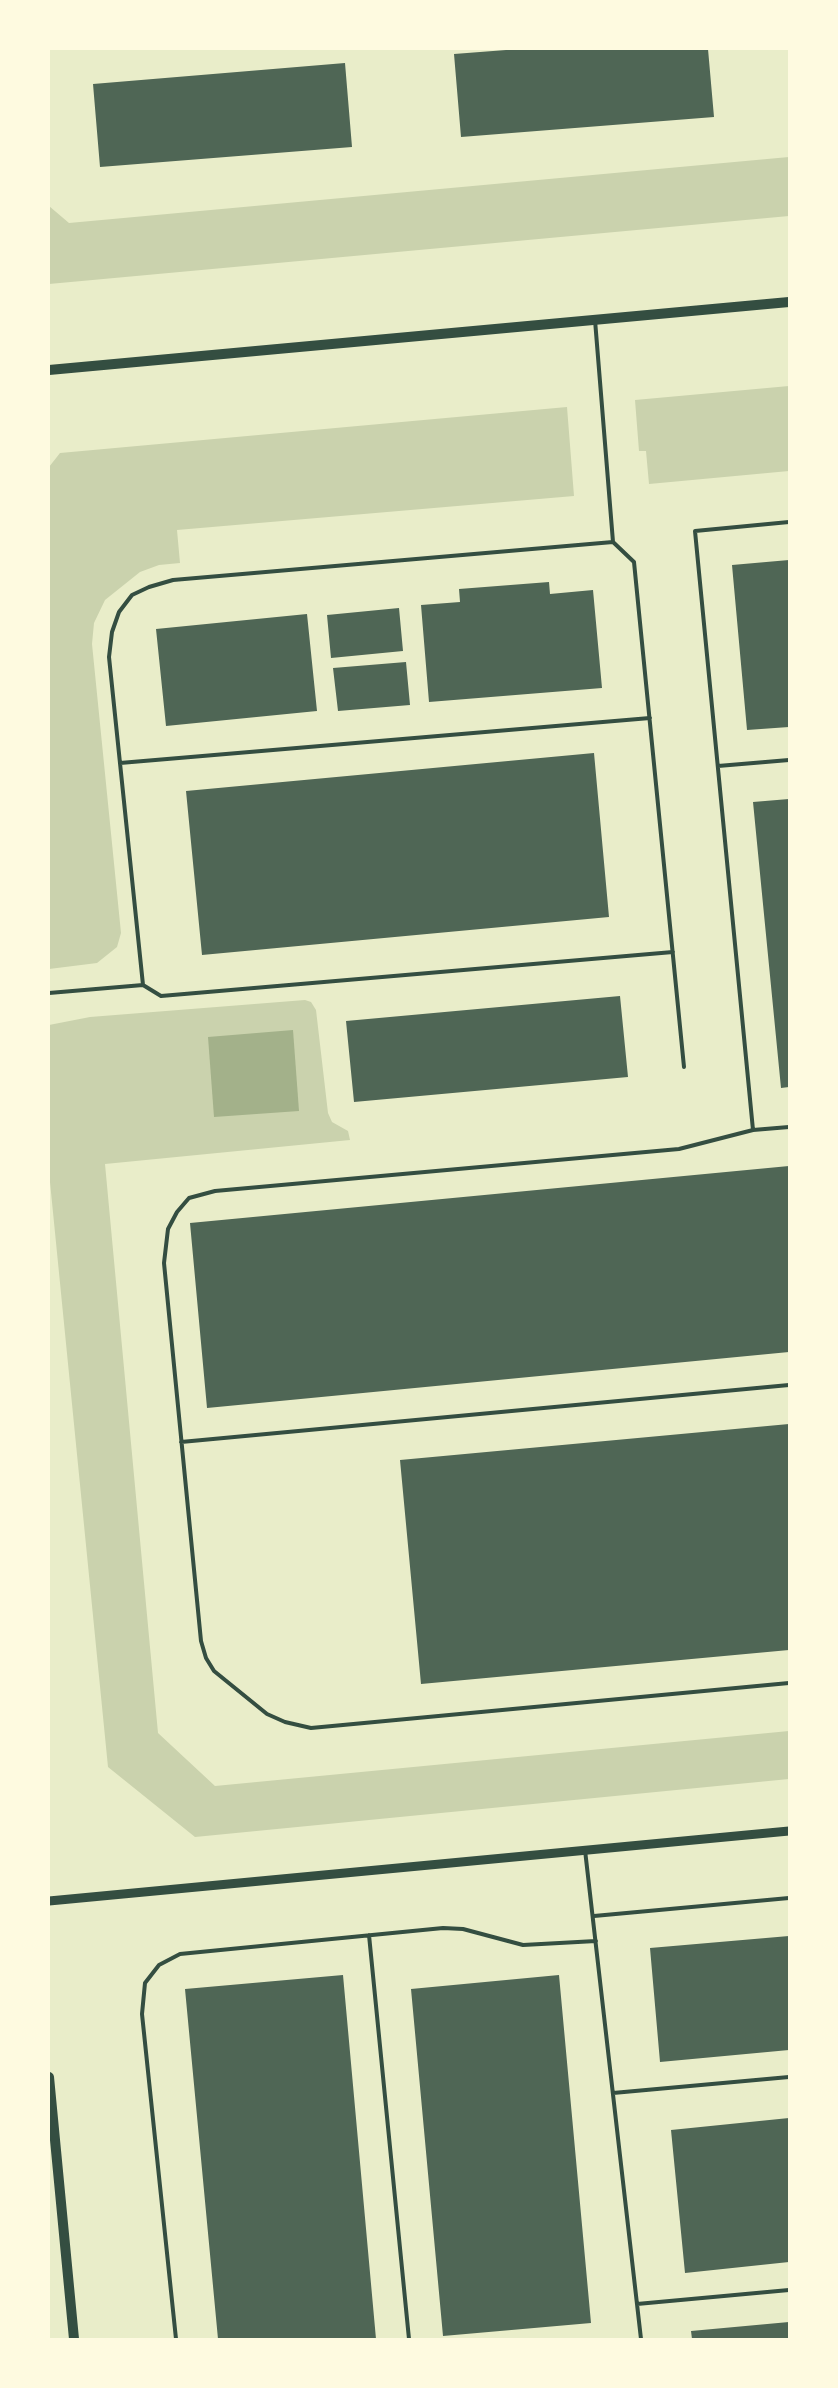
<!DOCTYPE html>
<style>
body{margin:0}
#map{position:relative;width:838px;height:2388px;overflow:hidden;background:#e9edc9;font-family:"Sofia Sans Condensed",sans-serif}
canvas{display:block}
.frame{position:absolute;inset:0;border:50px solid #fefae0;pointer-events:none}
</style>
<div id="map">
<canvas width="838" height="2388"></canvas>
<div class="frame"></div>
</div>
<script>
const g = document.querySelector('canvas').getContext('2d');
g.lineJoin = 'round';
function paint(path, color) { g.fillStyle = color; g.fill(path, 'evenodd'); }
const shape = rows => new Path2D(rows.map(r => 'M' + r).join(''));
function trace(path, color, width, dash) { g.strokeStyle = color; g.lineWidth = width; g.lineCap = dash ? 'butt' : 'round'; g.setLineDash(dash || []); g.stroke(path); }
paint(shape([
 [789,157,789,216,49,284,49,206,69,223],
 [789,386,789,471,649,484,646,451,639,451,635,400],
 [567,407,574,496,177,530,180,563,159,565,140,572,105,600,94,623,92,644,121,933,117,947,97,963,49,969,49,467,60,453],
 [305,1000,311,1002,316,1010,328,1113,332,1122,348,1131,350,1140,105,1164,158,1733,215,1786,789,1731,789,1779,195,1837,108,1767,49,1172,49,1025,90,1017]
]), '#cad2ad');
paint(shape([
 [293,1030,299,1111,214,1117,208,1037]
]), '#a3b18a');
paint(shape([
 [519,49,708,49,714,117,461,137,454,54],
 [345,63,352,147,100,167,93,84],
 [789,560,789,727,747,730,732,565],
 [549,582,550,594,593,590,602,688,429,702,421,605,460,602,459,589],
 [399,608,403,651,331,658,327,615],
 [307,614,317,711,166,726,156,629],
 [406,662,410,705,338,711,333,668],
 [594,753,609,917,202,955,186,791],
 [789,799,789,1087,781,1088,753,802],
 [620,996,628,1077,354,1102,346,1021],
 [789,1166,789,1352,207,1408,190,1223],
 [789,1424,789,1650,421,1684,400,1460],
 [789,1936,789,2050,660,2062,650,1948],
 [343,1975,376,2339,218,2339,185,1989],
 [559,1975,591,2323,443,2336,411,1989],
 [789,2118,789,2262,685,2273,671,2130],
 [789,2322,789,2339,692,2339,691,2331]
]), '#4f6655');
trace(shape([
 [595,320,613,542,634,562,684,1067],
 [789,522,695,531,753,1130,679,1149,215,1191,189,1198,177,1212,168,1229,164,1263,201,1641,206,1658,214,1671,267,1714,285,1722,311,1728,789,1683],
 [120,763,650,718],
 [718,766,789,760],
 [143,985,109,657,112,632,119,612,132,595,149,587,173,580,613,542],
 [49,993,143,985,161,996,673,952],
 [753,1130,789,1127],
 [181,1442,789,1385],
 [585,1850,641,2339],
 [594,1916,789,1898],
 [369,1935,409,2339],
 [613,2093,789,2077],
 [637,2304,789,2290],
 [176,2339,142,2014,145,1983,159,1965,180,1954,443,1928,463,1929,523,1945,596,1941]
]), '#344e41', 4);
trace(shape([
 [49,1901,789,1831]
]), '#344e41', 9);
trace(shape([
 [49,370,789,302],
 [49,2077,74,2339]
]), '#344e41', 10);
</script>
